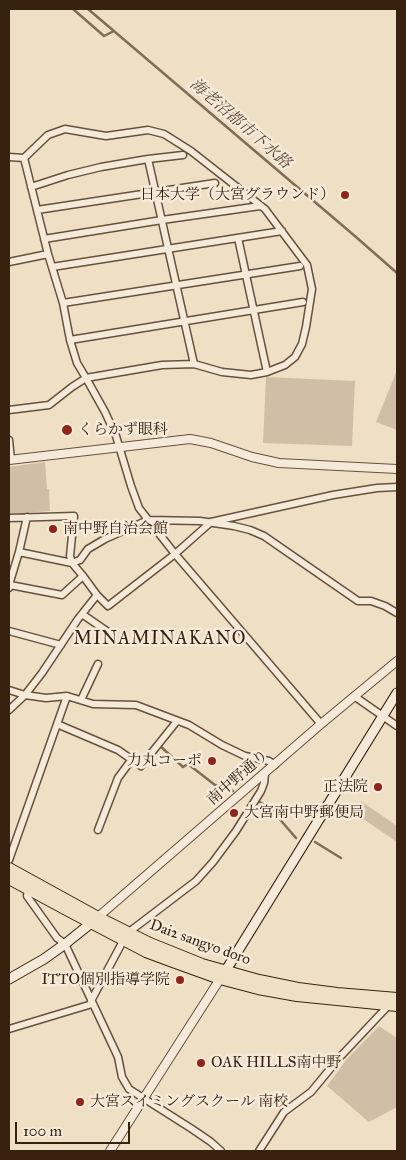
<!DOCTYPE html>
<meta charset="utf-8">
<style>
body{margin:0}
#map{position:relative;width:406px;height:1160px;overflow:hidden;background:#efdfc5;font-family:"IM FELL Great Primer",serif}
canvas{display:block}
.frame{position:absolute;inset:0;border:10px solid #38220f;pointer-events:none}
.scale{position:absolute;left:15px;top:1122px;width:115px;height:22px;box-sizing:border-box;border:2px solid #38220f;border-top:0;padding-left:6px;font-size:15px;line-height:18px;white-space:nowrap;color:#38220f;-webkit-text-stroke:4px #f5ead9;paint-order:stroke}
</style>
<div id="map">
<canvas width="406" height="1160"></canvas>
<div class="frame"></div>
<div class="scale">100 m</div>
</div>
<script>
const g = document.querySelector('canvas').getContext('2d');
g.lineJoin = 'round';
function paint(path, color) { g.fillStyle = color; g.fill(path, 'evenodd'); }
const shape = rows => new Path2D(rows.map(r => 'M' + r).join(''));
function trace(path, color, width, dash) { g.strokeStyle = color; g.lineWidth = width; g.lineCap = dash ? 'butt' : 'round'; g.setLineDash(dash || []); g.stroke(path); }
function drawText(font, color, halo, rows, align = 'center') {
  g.font = font + ' "IM FELL Great Primer","Noto Serif JP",serif'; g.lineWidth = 5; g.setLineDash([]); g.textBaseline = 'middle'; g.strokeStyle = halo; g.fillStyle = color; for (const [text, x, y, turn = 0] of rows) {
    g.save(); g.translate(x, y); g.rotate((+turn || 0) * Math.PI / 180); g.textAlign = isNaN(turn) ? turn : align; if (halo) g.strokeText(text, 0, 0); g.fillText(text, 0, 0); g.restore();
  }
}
paint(shape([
 [397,370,397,430,376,422],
 [266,377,355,381,352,446,263,443],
 [45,462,47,489,49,489,50,511,9,514,9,467],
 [361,801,397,826,397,842,353,812],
 [379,1026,397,1038,397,1107,369,1122,327,1086,346,1060]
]), '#d0bfa6');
trace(shape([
 [73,9,104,36,114,31],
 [88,9,356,237,397,273],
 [159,745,183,767,188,764,215,785,233,791],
 [258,801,271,809,296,838],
 [315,842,341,858]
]), '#816d57', 2.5);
const minor = shape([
 [9,157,24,158],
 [148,159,194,364],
 [31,187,68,175,101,167,148,159,183,155],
 [37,210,215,183],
 [238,238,267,372],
 [44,239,162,220,260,206],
 [9,262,48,254],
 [52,267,282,231],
 [63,303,300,266],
 [70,340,303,302],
 [9,410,49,405,72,387,86,378,162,365,194,364,222,372,251,375,267,372,285,365,295,357,302,344,306,327,312,289,307,265,265,209,191,151,164,134,148,130,106,136,65,129,48,135,24,158,48,254,63,303,70,340,77,363,86,378,105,412,116,436,131,486,139,508,175,554,321,724],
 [9,440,11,460],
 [9,518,74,516,70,556,72,563,83,576],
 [19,552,27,517],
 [9,585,19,552,72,563,80,560,88,549,105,539,148,520,200,521,234,526,250,530,264,536,358,601,371,601,385,606,397,613],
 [9,588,10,585,62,595,83,576,97,595,108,606,175,554,211,522,333,495,377,488,397,487],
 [82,614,111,634],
 [9,631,61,645],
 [9,690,25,695,46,698,67,696,93,704,136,705,189,725,222,745,245,756,269,761,275,765],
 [354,696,397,726],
 [81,700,98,664],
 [9,710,25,695,42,673,78,619,97,595],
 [57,724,118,750,141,766,177,721],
 [98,830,118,778,132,759],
 [9,860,67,696],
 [28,889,27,896,57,938,65,944,118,1057,122,1077,129,1089,192,1129,211,1142,221,1151],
 [129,932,196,881,213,862,236,831,261,791,264,783,265,774],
 [91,1001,123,941],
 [9,1029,92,1004],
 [259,1151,284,1112,311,1092,340,1057,388,1006]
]);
const tertiary = shape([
 [9,460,190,439,211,443,252,457,279,463,397,469],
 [98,917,321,724,397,661],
 [110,1151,220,979]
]);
const secondary = shape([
 [223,975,397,693],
 [9,979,44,959,65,944,95,920]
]);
const primary = shape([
 [9,868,98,917,150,943,202,964,259,980,298,988,337,993,397,998],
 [9,879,72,913,146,952,173,962,220,979,258,989,297,996,397,1006]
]);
trace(minor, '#66513c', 9);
trace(tertiary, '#66513c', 10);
trace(secondary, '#38220f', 11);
trace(primary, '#38220f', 12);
trace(minor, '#f5ead9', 6);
trace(tertiary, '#f5ead9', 8);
trace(secondary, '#f5ead9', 9);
trace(primary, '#efdfc5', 10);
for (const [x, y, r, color] of [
 [345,195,5,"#8f2418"],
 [67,430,6,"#8f2418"],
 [53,529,5,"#8f2418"],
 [212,761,5,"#8f2418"],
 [378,787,5,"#8f2418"],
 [234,813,5,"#8f2418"],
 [180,980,5,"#8f2418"],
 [201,1063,5,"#8f2418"],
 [80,1102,5,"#8f2418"]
]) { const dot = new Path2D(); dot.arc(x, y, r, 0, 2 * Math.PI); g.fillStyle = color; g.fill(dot); trace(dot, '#f5ead9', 2); }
drawText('15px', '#38220f', '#f5ead9', [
 ["日本大学（大宮グラウンド）",335,195,"right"],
 ["くらかず眼科",78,430],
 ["南中野自治会館",63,529],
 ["力丸コーポ",202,761,"right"],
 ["正法院",368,787,"right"],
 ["大宮南中野郵便局",244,813],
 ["ITTO個別指導学院",170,980,"right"],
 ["OAK HILLS南中野",211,1063],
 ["大宮スイミングスクール 南校",90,1102]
], 'left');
drawText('15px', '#38220f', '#f5ead9', [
 ["南中野通り",238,778,-41],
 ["Dai2 sangyo doro",200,943,20]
]);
drawText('italic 16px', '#624e39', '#f5ead9', [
 ["海老沼都市下水路",240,124,41]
]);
g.letterSpacing = '1px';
drawText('18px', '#38220f', '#f5ead9', [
 ["MINAMINAKANO",160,640]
]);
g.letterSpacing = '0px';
</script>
